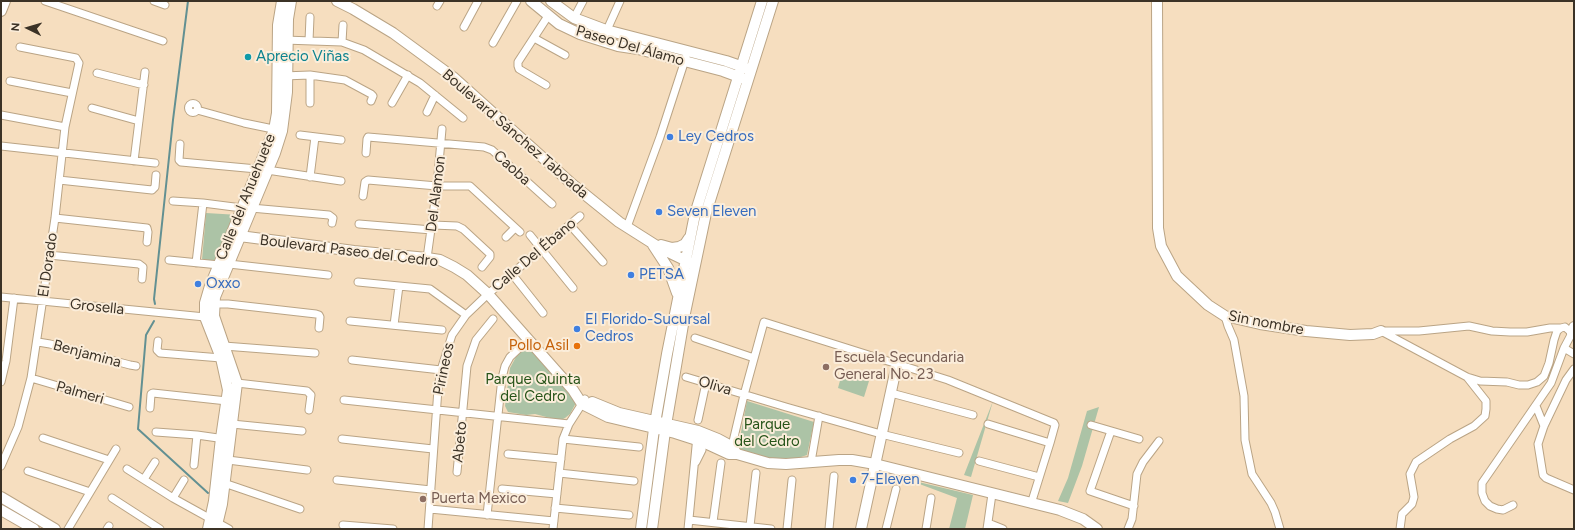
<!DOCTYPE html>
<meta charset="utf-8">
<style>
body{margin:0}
#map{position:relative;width:1575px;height:530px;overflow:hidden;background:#f6debf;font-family:Figtree,sans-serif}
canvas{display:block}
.frame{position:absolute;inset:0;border:2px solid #3b3226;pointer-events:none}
.north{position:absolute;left:8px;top:8px;width:40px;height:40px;-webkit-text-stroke:3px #fbedda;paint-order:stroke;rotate:275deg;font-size:11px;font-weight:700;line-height:16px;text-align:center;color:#3b3226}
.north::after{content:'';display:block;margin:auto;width:14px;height:18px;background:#3b3226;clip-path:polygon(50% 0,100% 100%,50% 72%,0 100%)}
</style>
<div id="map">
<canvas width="1575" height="530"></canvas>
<div class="frame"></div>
<div class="north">N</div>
</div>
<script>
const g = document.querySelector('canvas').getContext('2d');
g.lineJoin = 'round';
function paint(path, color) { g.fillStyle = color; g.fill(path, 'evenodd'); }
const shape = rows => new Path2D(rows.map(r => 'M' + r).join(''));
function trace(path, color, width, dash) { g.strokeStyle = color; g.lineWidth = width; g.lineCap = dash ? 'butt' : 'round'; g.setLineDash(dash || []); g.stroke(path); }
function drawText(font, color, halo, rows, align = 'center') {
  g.font = font + ' Figtree,sans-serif'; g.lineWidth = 4; g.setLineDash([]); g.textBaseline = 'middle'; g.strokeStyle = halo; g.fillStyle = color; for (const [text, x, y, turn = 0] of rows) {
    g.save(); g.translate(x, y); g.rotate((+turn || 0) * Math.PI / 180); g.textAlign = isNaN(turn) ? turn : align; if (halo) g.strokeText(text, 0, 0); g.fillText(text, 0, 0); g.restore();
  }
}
paint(shape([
 [206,213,239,215,220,262,202,260],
 [525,348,531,348,577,401,570,414,565,418,561,420,554,419,535,414,526,415,508,412,505,406,510,368,516,357],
 [842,373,869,381,864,397,838,388],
 [747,401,814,422,807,455,798,458,764,458,750,456,738,448],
 [993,401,971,477,964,475],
 [1099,407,1082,466,1068,503,1058,501,1068,478,1087,411],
 [906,479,973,495,965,529,949,529,957,498]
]), '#acc3a6');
trace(shape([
 [155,304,154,299,173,120,188,1],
 [154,321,146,335,138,429,208,493]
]), '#629092', 2);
const street = shape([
 [45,1,163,41],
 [154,1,165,5],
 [437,6,440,1],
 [574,18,583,1],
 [464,27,478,1],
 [534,38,565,55],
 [284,40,342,42,364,50,420,83,463,118],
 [309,41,310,17],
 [602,41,620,1],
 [342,42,343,25],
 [493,43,517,1],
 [97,73,144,85],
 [283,76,310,75,345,80,371,94,373,96,371,101],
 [10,81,72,93],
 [546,85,519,69,518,66,518,62,548,16],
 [310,103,310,75],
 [392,103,408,75],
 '188.5 108a4.5 4.5 0 1 1 9 0a4.5 4.5 0 1 1-9 0Z',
 [92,108,139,121],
 [197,110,244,123,278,130],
 [427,112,435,95],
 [1,115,65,127],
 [300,135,341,140],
 [180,144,179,160,181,162,257,169],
 [1,146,155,163],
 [366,153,367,139,368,137,484,147,492,150,552,204],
 [134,161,145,72],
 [267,170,341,181],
 [310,177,315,137],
 [59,180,152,190,155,187,156,175],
 [363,196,365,182,368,180,437,186,470,186,520,232],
 [173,201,203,203,242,208],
 [251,208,329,215,333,218,332,223],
 [55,218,147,228,148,232,147,242],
 [359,224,432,230],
 [433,225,457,226,463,229,490,254,490,257,482,267],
 [570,225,603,262],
 [627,227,660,137,686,57],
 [530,235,573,288],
 [506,237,515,228],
 [49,255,139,264,143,267,142,279],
 [427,258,437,186,442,129],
 [169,260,219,265],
 [196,263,203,203],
 [229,264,328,275],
 [512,274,543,313],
 [358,282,430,289,466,315],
 [1,297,205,317],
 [214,304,228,304,316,314,319,315,320,317,319,328],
 [1225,316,1228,326,1234,340,1244,396,1245,440,1252,474,1271,503,1275,512,1280,529],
 [350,321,442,330],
 [394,325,399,286],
 [1381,331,1467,377,1480,381,1507,382,1519,385,1528,385,1537,382,1544,376,1549,363,1554,340,1557,331,1561,328,1565,327,1574,335],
 [1382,331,1419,331,1469,326,1492,331,1510,332,1527,332,1550,328,1561,328],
 [695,338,754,358],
 [158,341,157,350,160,353,221,358],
 [38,342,50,344,130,365,136,366],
 [224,346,315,353],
 [1564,348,1574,354],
 [352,360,441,370],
 [1574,369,1566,380,1544,426,1538,444,1543,475,1546,478,1574,490],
 [686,377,786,407,881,434,959,453],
 [31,378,129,407],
 [1,382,6,361,14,298],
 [237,383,307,391,311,395,309,410],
 [891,393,973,415],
 [344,400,569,424],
 [1536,406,1544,426],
 [150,408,151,394,153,393,227,401],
 [698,420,706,383],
 [232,424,302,431],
 [988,424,1050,443],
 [1091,425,1139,439],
 [1111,431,1090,491,1134,506],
 [156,432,197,435,225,439],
 [43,438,109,460],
 [342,439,433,449],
 [563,439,639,447],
 [731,450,744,395,764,322,948,380,1054,423,1055,425,1050,443,1031,504],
 [508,454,561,459],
 [228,460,307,470],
 [979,461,1039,477],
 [696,462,702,450,703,438],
 [811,462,819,416],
 [194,465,197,435],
 [1,466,18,427,31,378,55,218,65,127,79,63,76,58,20,47],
 [127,469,173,498,229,529],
 [28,471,90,492],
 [457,472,467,366,476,340,493,319],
 [559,473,634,481],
 [144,479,155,462],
 [337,480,431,490],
 [224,483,300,509],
 [502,489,557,494],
 [112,498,160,529],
 [173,498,184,480],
 [1513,505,1503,510,1497,509,1490,506,1485,501,1482,493,1482,483,1551,383,1564,348,1572,333],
 [555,508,629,515],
 [430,509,554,521],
 [487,515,502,378,505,366,510,357,528,340],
 [689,520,771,529],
 [713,522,721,463],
 [988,523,1003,529],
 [343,525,393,529],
 [750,526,756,473],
 [68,529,116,449],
 [107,529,109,526],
 [428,529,438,389,441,370,452,335,466,315,488,294,580,216],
 [553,529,563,439,569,424,585,399],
 [688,529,697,436],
 [787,529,792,480],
 [829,529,834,476],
 [886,529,896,489],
 [926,529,931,498],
 [987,529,992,494],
 [1128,529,1132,519,1137,474,1143,462,1159,441],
 [1400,529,1402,514,1412,504,1414,497,1410,474,1416,462,1450,439,1474,426,1485,416,1486,409,1486,401,1467,377]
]);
const secondary = shape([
 [337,1,353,9,393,33,453,77,572,184,619,222,660,248,691,263],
 [531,1,559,24,580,34,618,46,638,49,723,71,742,78],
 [551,1,574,18,606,30,726,61,746,68],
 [1157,1,1158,228,1161,246,1177,276,1208,305,1225,316,1260,324,1306,331,1350,335,1373,334,1381,331],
 [1,11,5,1],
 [232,235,354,251,427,258,440,260,454,267,467,275,488,294,573,390,582,404,608,417,675,433,703,442,729,454,737,454,768,463,786,464,839,460,852,460,875,464,1060,510,1083,519,1097,529],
 [653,245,668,268,677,293],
 [661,245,672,248,679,247,685,244,689,238],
 [1572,333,1574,327],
 [592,402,619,413,698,431,718,439,731,446,737,454],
 [1,497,55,529],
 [1,510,34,529],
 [208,529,214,501,221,438,228,390,221,358,205,317,205,303,210,286,274,130,277,113,278,25,282,1],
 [216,529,222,504,237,383,214,316,215,297,275,153,282,131,287,92,288,19,291,1],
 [641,529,654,429,667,354,695,214,762,1],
 [652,529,665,431,685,313,706,213,773,1],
 [861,529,897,364]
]);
trace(street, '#baa485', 9);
trace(secondary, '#baa485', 12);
trace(street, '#fff', 7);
trace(secondary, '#fff', 10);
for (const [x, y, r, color] of [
 [248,57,4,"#0f9aa8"],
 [670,137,4,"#3f7fe0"],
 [659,212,4,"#3f7fe0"],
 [631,275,4,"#3f7fe0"],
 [198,284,4,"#3f7fe0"],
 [577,329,4,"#3f7fe0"],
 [577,346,4,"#e8710a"],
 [826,367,4,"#8d6e63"],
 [853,480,4,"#3f7fe0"],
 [423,499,4,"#8d6e63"]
]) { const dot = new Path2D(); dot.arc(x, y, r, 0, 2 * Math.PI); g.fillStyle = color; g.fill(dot); trace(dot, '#fbedda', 1.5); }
drawText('15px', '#3b3226', '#fbedda', [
 ["Paseo Del Álamo",630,46,16],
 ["Boulevard Sánchez Taboada",515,134,41],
 ["Caoba",512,168,42],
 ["Del Alamon",436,194,-83],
 ["Calle del Ahuehuete",246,197,-68],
 ["Boulevard Paseo del Cedro",349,251,7],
 ["Calle Del Ébano",534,255,-40],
 ["El Dorado",48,265,-82],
 ["Grosella",97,307,6],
 ["Sin nombre",1266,323,11],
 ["Benjamina",87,354,15],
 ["Pirineos",444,369,-78],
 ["Oliva",715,386,17],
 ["Palmeri",80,393,16],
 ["Abeto",460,442,-84]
]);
drawText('15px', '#0d838f', '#fbedda', [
 ["Aprecio Viñas",256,57]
], 'left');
drawText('15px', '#366cbe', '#fbedda', [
 ["Ley Cedros",678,137],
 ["Seven Eleven",667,212],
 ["PETSA",639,275],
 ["Oxxo",206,284],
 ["El Florido-Sucursal",585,320],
 ["Cedros",585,337],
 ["7-Eleven",861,480]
], 'left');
drawText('15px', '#c56008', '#fbedda', [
 ["Pollo Asil",569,346]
], 'right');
drawText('15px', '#785e54', '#fbedda', [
 ["Escuela Secundaria",834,358],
 ["General No. 23",834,375],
 ["Puerta Mexico",431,499]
], 'left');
drawText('15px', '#275419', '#fbedda', [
 ["Parque Quinta",533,380],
 ["del Cedro",533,397],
 ["Parque",767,425],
 ["del Cedro",767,442]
]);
</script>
